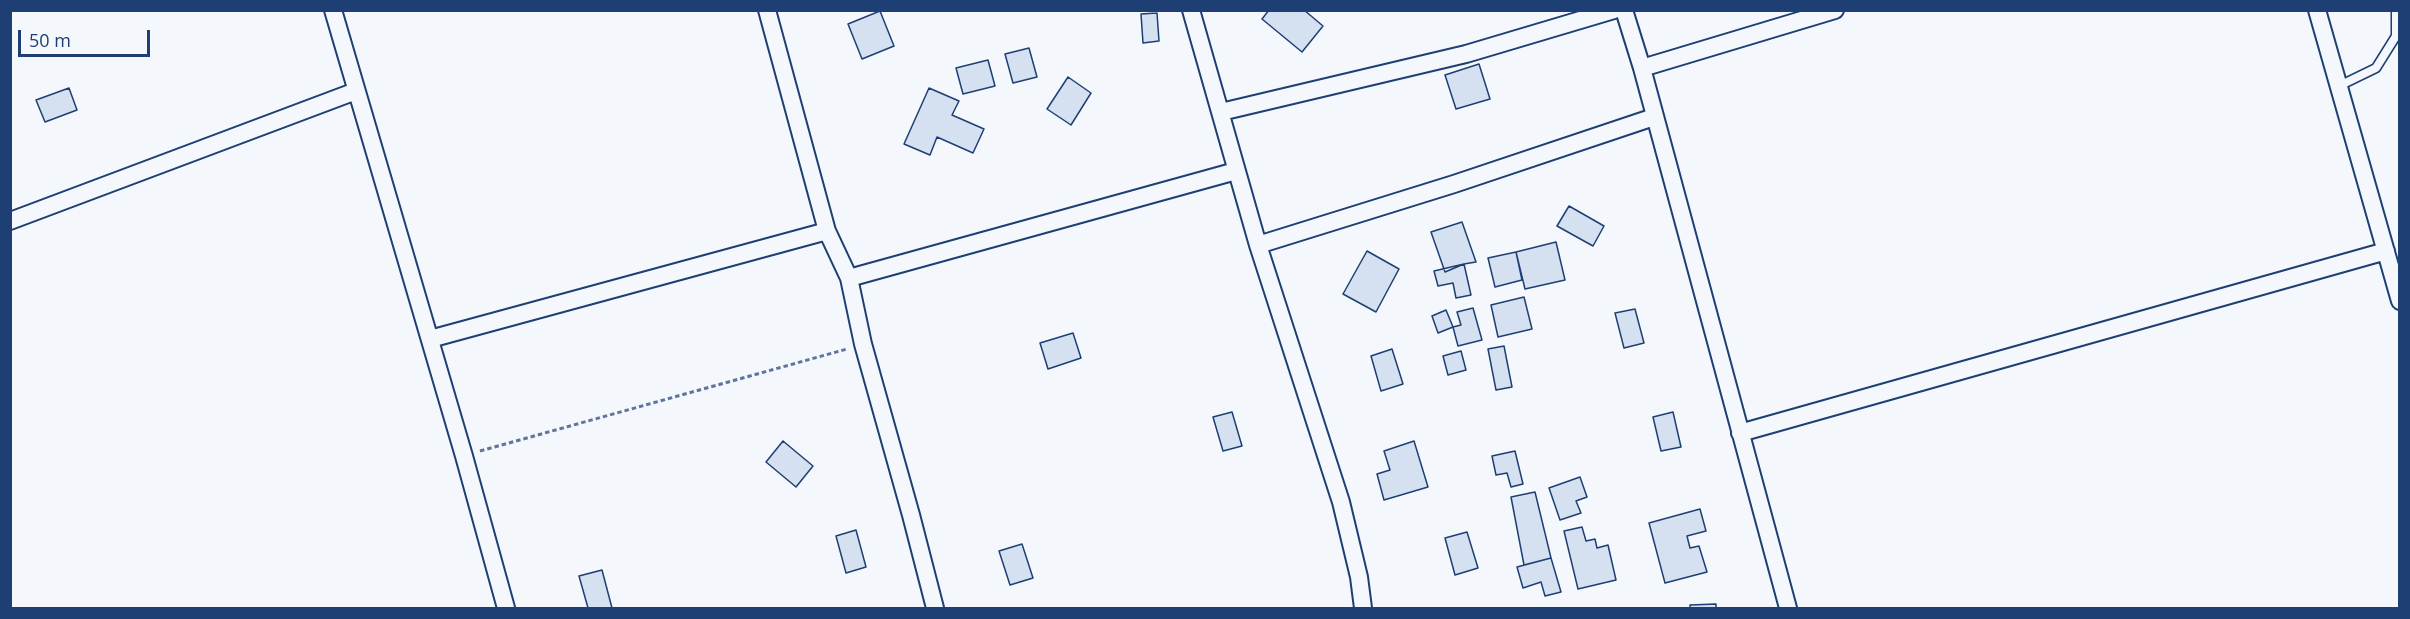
<!DOCTYPE html>
<style>
body{margin:0}
#map{position:relative;width:2410px;height:619px;overflow:hidden;background:#f4f7fb;font-family:"Open Sans",sans-serif}
canvas{display:block}
.frame{position:absolute;inset:0;border:12px solid #1d3f73;pointer-events:none}
.scale{position:absolute;left:18px;top:30px;width:132px;height:27px;box-sizing:border-box;border:3px solid #1d3f73;border-top:0;padding-left:8px;font-size:18px;line-height:21px;white-space:nowrap;color:#1d3f73;-webkit-text-stroke:4px #f4f7fb;paint-order:stroke}
</style>
<div id="map">
<canvas width="2410" height="619"></canvas>
<div class="frame"></div>
<div class="scale">50 m</div>
</div>
<script>
const g = document.querySelector('canvas').getContext('2d');
g.lineJoin = 'round';
function paint(path, color) { g.fillStyle = color; g.fill(path, 'evenodd'); }
const shape = rows => new Path2D(rows.map(r => 'M' + r).join(''));
function trace(path, color, width, dash) { g.strokeStyle = color; g.lineWidth = width; g.lineCap = dash ? 'butt' : 'round'; g.setLineDash(dash || []); g.stroke(path); }
const building = shape([
 [1269,10,1304,10,1323,26,1302,52,1262,19,1269,10],
 [880,11,894,46,862,59,848,24,880,11],
 [1157,13,1159,41,1143,43,1141,14,1157,13],
 [1029,48,1037,77,1013,83,1005,54,1029,48],
 [988,60,995,86,963,94,956,68,988,60],
 [1479,64,1490,99,1456,109,1445,75,1479,64],
 [1068,77,1091,93,1071,125,1047,109,1068,77],
 [69,88,77,110,45,122,36,100,69,88],
 [929,88,959,101,952,115,984,129,973,153,937,137,930,155,904,144,929,88],
 [1569,206,1604,226,1593,246,1557,226,1569,206],
 [1462,222,1476,262,1464,264,1445,272,1431,232,1462,222],
 [1556,242,1565,280,1525,289,1516,252,1556,242],
 [1367,251,1399,269,1376,312,1343,294,1367,251],
 [1516,252,1522,280,1495,287,1488,258,1516,252],
 [1464,264,1471,295,1456,298,1453,283,1438,286,1434,271,1464,264],
 [1524,297,1532,329,1498,337,1491,305,1524,297],
 [1473,308,1482,340,1458,346,1453,327,1461,325,1457,312,1473,308],
 [1635,309,1644,343,1624,348,1615,313,1635,309],
 [1446,310,1453,327,1438,333,1432,316,1446,310],
 [1073,333,1081,358,1048,369,1040,343,1073,333],
 [1504,346,1512,387,1496,390,1488,349,1504,346],
 [1392,349,1403,384,1381,391,1371,356,1392,349],
 [1461,351,1466,370,1448,375,1443,356,1461,351],
 [1232,412,1242,446,1223,451,1213,417,1232,412],
 [1673,412,1681,447,1661,451,1653,417,1673,412],
 [783,441,813,466,796,487,766,462,783,441],
 [1414,441,1428,487,1384,500,1377,474,1390,470,1384,451,1414,441],
 [1515,451,1523,484,1511,487,1507,473,1496,475,1492,456,1515,451],
 [1580,477,1587,497,1576,501,1581,513,1560,520,1549,488,1580,477],
 [1535,492,1551,558,1524,565,1511,497,1535,492],
 [1700,509,1706,531,1687,536,1690,548,1699,546,1707,572,1665,583,1649,523,1700,509],
 [1582,527,1586,541,1595,539,1597,548,1608,545,1616,580,1578,589,1564,531,1582,527],
 [856,530,866,567,846,573,836,536,856,530],
 [1467,532,1478,568,1455,575,1445,538,1467,532],
 [1022,544,1033,578,1010,585,999,551,1022,544],
 [1551,558,1561,592,1545,596,1541,582,1523,588,1517,567,1551,558],
 [602,570,612,608,588,608,579,576,602,570],
 [1716,604,1716,608,1690,608,1690,605,1716,604]
]);
paint(building, '#d5e0f0');
trace(building, '#1d3f73', 1.5);
const lane = shape([
 [2339,86,2376,68,2396,36,2396,10]
]);
const street = shape([
 [333,10,464,456,506,608],
 [767,10,827,231,849,278,863,344,911,515,935,608],
 [1191,10,1258,245,1341,502,1359,577,1363,608],
 [1624,10,1642,68,1788,608],
 [2317,10,2400,301],
 [1642,68,1835,10],
 [1221,112,1466,54,1614,10],
 [10,221,356,91],
 [1258,245,1454,184,1654,117],
 [849,278,1236,171],
 [430,339,827,231],
 [1740,433,2386,251]
]);
trace(lane, '#1d3f73', 11);
trace(street, '#1d3f73', 20);
trace(shape([
 [480,451,847,349]
]), '#5e769c', 3, [4.5, 3]);
trace(lane, '#f4f7fb', 8);
trace(street, '#f4f7fb', 16);
</script>
